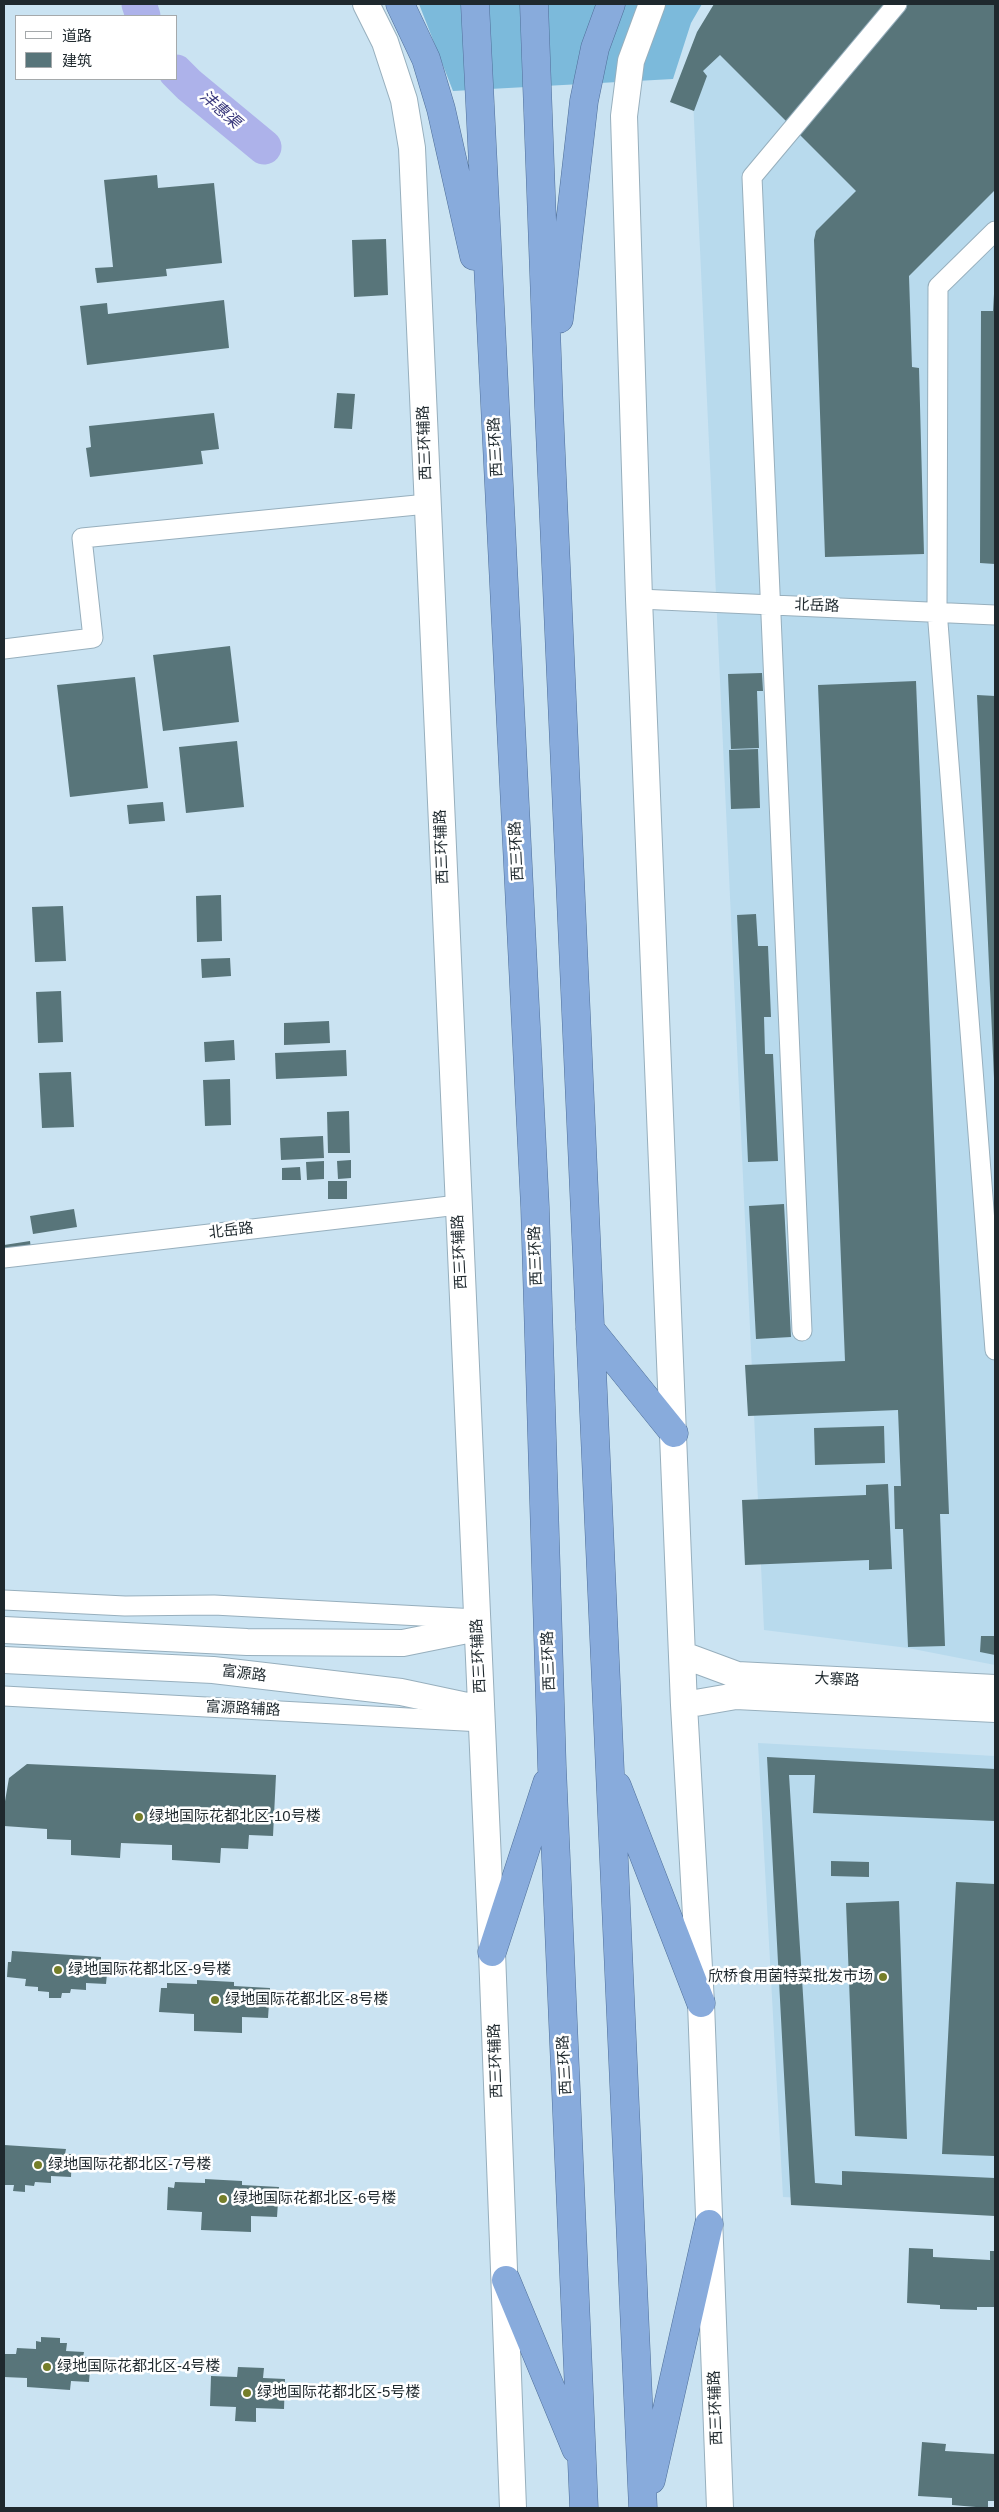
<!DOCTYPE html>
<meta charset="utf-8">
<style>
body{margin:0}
#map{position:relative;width:999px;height:2512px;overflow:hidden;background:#cae3f2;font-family:Arial,"Noto Sans SC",sans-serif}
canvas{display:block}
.frame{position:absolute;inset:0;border:5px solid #1f292e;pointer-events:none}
.legend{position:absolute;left:15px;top:15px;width:162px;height:65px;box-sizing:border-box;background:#fff;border:1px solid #a5a9ab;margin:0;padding:6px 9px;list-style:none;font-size:15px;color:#1f292e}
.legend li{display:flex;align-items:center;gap:10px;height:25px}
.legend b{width:25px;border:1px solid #a5a9ab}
</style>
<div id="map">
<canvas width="999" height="2512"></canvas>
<div class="frame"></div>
<ul class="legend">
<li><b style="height:6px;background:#fff"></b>道路</li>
<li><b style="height:14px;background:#58757a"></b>建筑</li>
</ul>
</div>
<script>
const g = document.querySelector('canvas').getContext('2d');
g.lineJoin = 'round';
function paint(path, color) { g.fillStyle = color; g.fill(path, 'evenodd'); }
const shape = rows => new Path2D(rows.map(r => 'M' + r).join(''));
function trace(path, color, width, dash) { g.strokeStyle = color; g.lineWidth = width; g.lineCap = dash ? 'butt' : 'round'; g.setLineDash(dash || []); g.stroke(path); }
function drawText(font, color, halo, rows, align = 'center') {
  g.font = font + ' Arial,"Noto Sans SC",sans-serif'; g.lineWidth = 5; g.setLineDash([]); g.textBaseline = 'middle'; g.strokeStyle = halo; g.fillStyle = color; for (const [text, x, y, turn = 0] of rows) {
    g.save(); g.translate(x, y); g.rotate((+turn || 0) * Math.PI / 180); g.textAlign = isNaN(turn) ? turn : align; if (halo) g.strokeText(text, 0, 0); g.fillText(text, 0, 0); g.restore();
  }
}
paint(shape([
 [718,4,995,4,995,1665,908,1648,764,1630,692,77,703,37],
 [758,1743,995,1756,995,2207,783,2197]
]), '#b8daed');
paint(shape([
 [419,4,702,4,691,23,673,79,453,91]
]), '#7cbadb');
trace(shape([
 [139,4,143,16],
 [176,72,189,85,264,147]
]), '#adb2ea', 35);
paint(shape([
 [714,4,995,4,995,190,909,276,912,367,919,368,924,554,825,557,814,240,816,231,856,191,720,55,703,71,707,76,694,111,670,102,697,32],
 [157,175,158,188,214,183,222,263,166,269,167,276,97,283,95,268,113,267,104,180],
 [386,239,388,295,354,297,352,240],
 [994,294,995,294,995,564,980,563,981,311,993,311],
 [224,300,229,348,87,365,80,306,107,303,108,314],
 [337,393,355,394,352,429,334,428],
 [214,413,219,449,201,451,203,464,90,477,86,448,91,447,89,426],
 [230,646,239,722,163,731,153,655],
 [762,673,763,691,757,691,759,748,731,749,728,674],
 [135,677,148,788,70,797,57,685],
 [916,681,949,1514,940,1514,945,1646,908,1647,903,1529,895,1529,894,1486,901,1486,898,1410,748,1416,745,1365,845,1361,818,685],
 [977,695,995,696,995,1078,994,1078],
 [237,741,244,807,186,813,179,747],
 [758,749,760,808,731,809,729,750],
 [163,802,165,821,129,824,127,805],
 [221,895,222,941,197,942,196,896],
 [63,906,66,961,35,962,32,907],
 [756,914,758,946,768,946,771,1017,764,1017,765,1054,773,1054,778,1161,748,1162,737,915],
 [230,958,231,976,202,978,201,959],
 [61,991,63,1042,38,1043,36,992],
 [329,1021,330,1043,284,1045,284,1023],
 [234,1040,235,1060,205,1062,204,1042],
 [346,1050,347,1076,276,1079,275,1053],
 [71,1072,74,1127,42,1128,39,1073],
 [230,1079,231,1125,205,1126,203,1080],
 [349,1111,350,1153,328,1153,327,1112],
 [323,1136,324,1158,281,1160,280,1138],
 [351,1160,351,1178,338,1179,337,1161],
 [324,1161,324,1179,307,1180,306,1162],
 [300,1167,301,1180,282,1180,282,1168],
 [328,1181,347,1181,347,1199,328,1199],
 [784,1204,791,1337,756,1339,749,1206],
 [74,1209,77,1227,33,1234,30,1216],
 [30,1241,32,1257,4,1261,4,1245],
 [884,1426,885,1463,815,1465,814,1428],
 [888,1484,892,1569,869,1570,869,1560,745,1565,742,1500,866,1495,866,1485],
 [981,1636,995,1636,995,1655,980,1652],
 [767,1757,995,1769,995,1821,813,1813,815,1775,789,1775,815,2183,842,2185,842,2171,995,2178,995,2216,791,2205],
 [27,1764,276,1775,273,1836,249,1835,248,1849,221,1848,220,1863,172,1860,172,1845,121,1843,120,1858,71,1855,71,1840,47,1839,47,1829,4,1826,4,1807,9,1778],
 [831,1861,869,1862,869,1877,831,1876],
 [956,1882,995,1884,995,2156,942,2154],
 [899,1901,907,2139,855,2136,846,1903],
 [12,1951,101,1957,101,1963,108,1963,106,1984,86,1983,86,1990,71,1989,70,1993,62,1993,61,1998,49,1998,49,1992,38,1991,38,1987,25,1986,26,1979,7,1977,8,1962,11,1962],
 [197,1980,234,1982,234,1986,270,1988,268,2018,242,2017,242,2033,194,2031,194,2014,159,2012,161,1988,167,1988,167,1983,197,1984],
 [4,2145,66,2149,65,2154,72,2154,71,2177,51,2176,51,2183,35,2182,34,2186,25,2185,25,2192,13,2191,14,2185,5,2185],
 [205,2179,242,2181,242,2185,279,2187,277,2217,251,2216,251,2232,201,2230,202,2212,167,2210,168,2187,174,2188,175,2182,205,2183],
 [909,2248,933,2249,933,2257,990,2260,990,2251,995,2251,995,2307,977,2307,977,2310,940,2309,940,2305,907,2303],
 [41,2337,60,2338,60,2343,67,2343,66,2351,84,2352,83,2357,91,2357,89,2382,71,2381,70,2390,27,2387,27,2378,4,2377,4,2354,16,2354,17,2348,36,2349,36,2341,41,2342],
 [238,2367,264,2368,263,2378,285,2379,284,2409,256,2408,256,2422,235,2421,236,2407,210,2406,211,2376,237,2377],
 [922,2442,946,2444,945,2451,995,2454,995,2501,988,2501,988,2508,952,2505,952,2498,918,2496]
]), '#58757a');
const minor = shape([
 [995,231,938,287,937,610,995,1350],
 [639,599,995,615],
 [4,649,93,638,82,538,427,504],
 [4,1258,458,1205],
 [802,1331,752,177,897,4],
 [4,1600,125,1606,214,1605,477,1619],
 [4,1696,482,1722]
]);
const secondary = shape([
 [366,4,385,42,404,100,412,148,492,1952,513,2508],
 [652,4,631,61,624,116,639,599,684,1705,701,2003,720,2508],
 [4,1630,247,1642,403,1643,477,1628],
 [683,1655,737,1675,995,1688],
 [4,1660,213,1670,401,1692,481,1709],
 [684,1705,736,1696,995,1709]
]);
const trunk = shape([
 [400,4,426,59,441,109,474,256],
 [475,4,535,1207,552,1767,584,2508],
 [534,4,549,409,643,2508],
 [559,319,584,101,595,48,611,4],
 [590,1329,674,1433],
 [617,1786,701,2003],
 [492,1952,547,1783],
 [506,2280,576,2449],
 [651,2480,709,2224]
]);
trace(minor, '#97afbd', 21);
trace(secondary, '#97afbd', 28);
trace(trunk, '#50709a', 29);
trace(minor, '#fff', 19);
trace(secondary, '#fff', 26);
trace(trunk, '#88abdc', 28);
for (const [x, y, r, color] of [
 [139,1817,5,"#757e29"],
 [58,1970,5,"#757e29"],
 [883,1977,5,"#757e29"],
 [215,2000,5,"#757e29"],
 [38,2165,5,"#757e29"],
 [223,2199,5,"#757e29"],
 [47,2367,5,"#757e29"],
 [247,2393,5,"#757e29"]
]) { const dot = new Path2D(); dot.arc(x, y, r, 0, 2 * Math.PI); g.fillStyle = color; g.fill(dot); trace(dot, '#fff', 2); }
drawText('15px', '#1f292e', '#fff', [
 ["西三环辅路",425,443,-92],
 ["西三环路",496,447,-93],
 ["北岳路",817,606,2],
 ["西三环辅路",442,847,-92],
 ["西三环路",517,851,-93],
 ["北岳路",231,1231,-7],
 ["西三环辅路",460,1252,-93],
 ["西三环路",536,1256,-92],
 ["西三环辅路",479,1656,-93],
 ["西三环路",549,1661,-92],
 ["富源路",244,1674,7],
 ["大寨路",837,1680,3],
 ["富源路辅路",243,1709,3],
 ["西三环辅路",496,2061,-92],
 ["西三环路",565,2065,-93],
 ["西三环辅路",716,2408,-92]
]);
drawText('15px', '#1f292e', '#fff', [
 ["绿地国际花都北区-10号楼",149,1817],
 ["绿地国际花都北区-9号楼",68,1970],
 ["欣桥食用菌特菜批发市场",873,1977,"right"],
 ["绿地国际花都北区-8号楼",225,2000],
 ["绿地国际花都北区-7号楼",48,2165],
 ["绿地国际花都北区-6号楼",233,2199],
 ["绿地国际花都北区-4号楼",57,2367],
 ["绿地国际花都北区-5号楼",257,2393]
], 'left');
drawText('italic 16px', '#3c3b7e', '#fff', [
 ["沣惠渠",220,110,41]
]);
</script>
